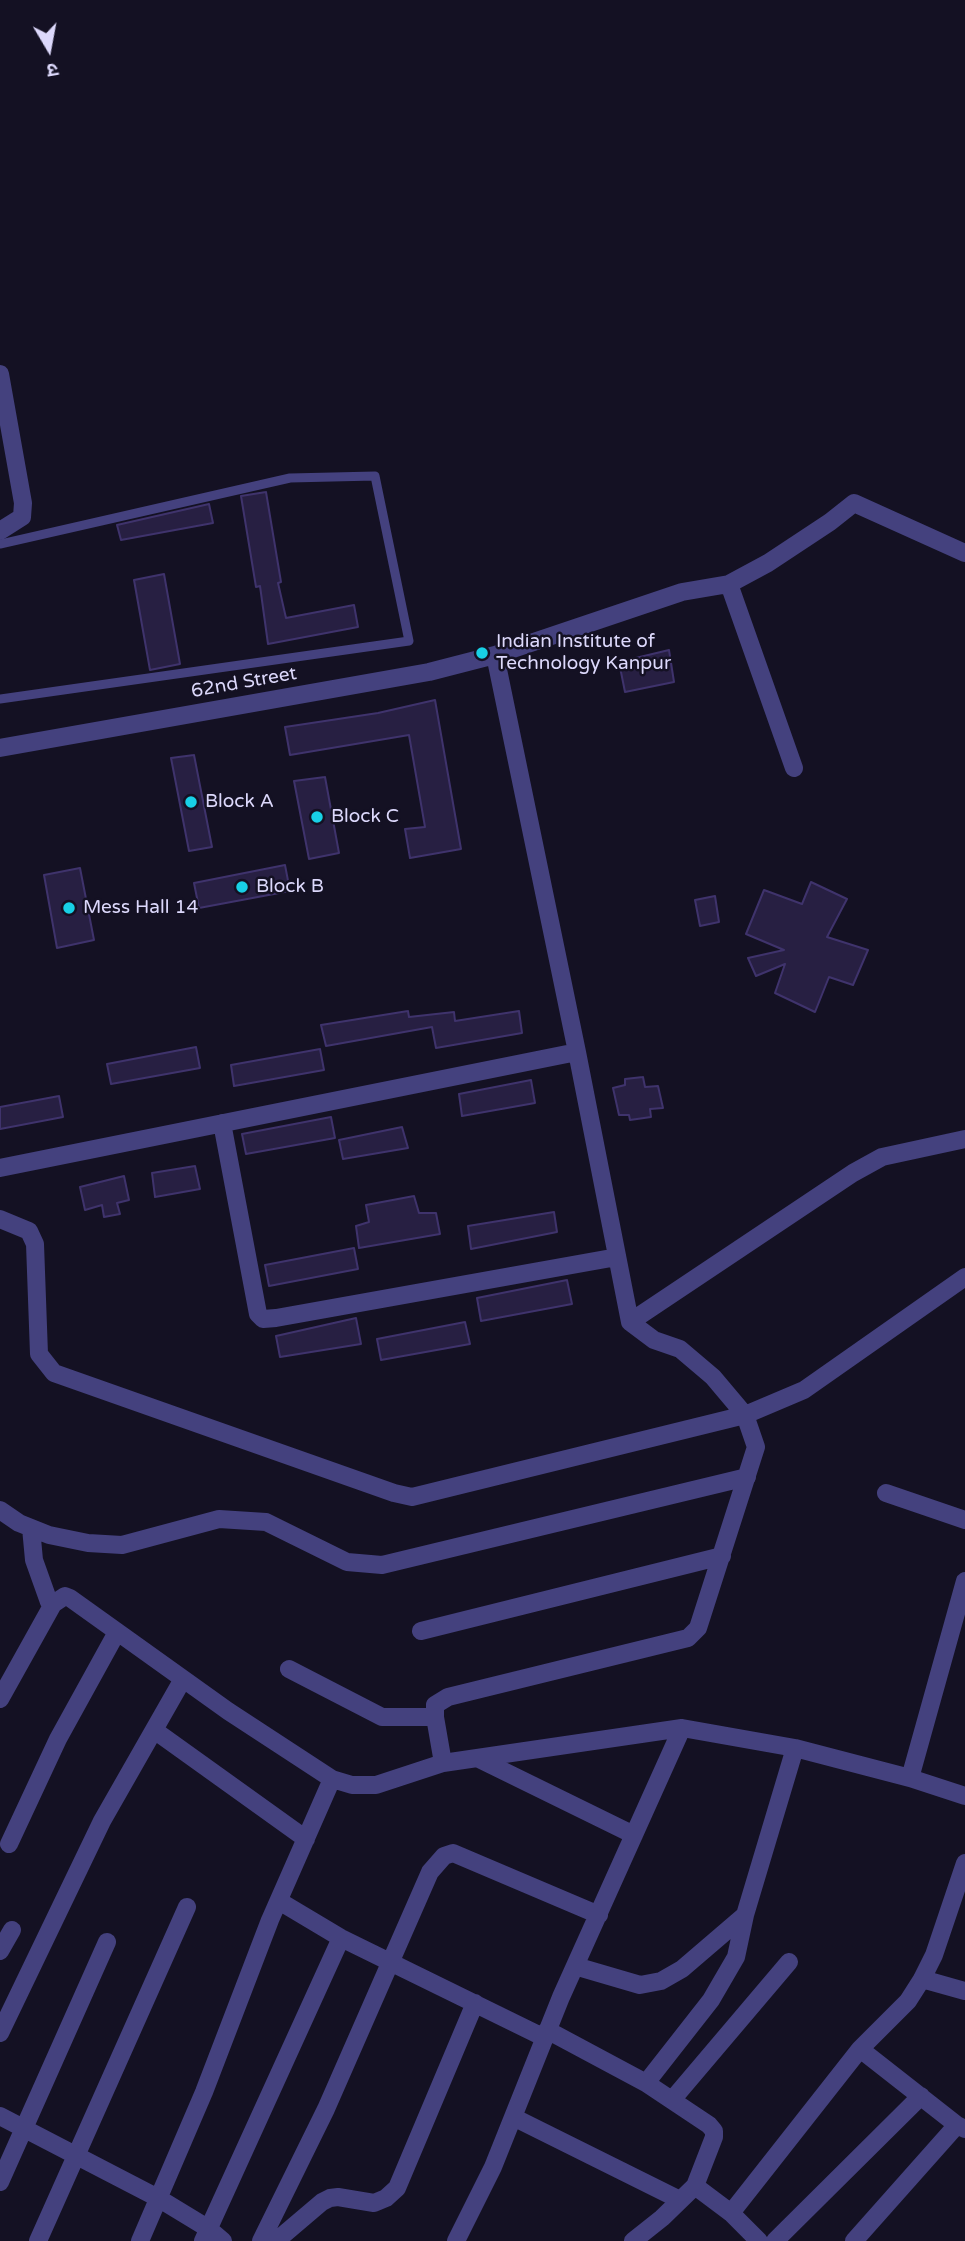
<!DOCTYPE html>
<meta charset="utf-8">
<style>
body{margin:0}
#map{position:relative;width:965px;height:2241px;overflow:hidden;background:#141123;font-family:"Varela Round","Noto Sans Devanagari",sans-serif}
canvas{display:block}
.north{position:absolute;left:14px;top:14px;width:70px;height:70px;-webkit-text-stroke:5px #141123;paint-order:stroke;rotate:170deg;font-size:19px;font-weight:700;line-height:28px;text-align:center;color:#dcd8fb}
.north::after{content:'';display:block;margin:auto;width:24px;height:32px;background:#dcd8fb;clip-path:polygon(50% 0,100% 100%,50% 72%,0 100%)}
</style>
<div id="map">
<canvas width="965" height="2241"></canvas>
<div class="north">उ</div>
</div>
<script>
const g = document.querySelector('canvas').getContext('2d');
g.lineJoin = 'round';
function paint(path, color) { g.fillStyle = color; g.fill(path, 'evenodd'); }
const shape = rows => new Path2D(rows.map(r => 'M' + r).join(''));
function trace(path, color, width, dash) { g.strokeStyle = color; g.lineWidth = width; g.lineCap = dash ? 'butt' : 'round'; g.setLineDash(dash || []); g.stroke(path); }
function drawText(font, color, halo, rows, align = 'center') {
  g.font = font + ' "Varela Round",sans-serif'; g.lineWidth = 5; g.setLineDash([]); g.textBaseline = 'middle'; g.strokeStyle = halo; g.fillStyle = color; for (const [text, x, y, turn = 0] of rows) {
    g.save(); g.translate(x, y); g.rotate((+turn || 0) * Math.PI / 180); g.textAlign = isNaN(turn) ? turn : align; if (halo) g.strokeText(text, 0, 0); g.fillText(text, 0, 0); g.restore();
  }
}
const building = shape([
 [266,492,281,582,278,583,286,618,354,605,358,627,268,644,260,586,256,587,241,496,266,492],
 [209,504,213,523,121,540,117,525,209,504],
 [164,574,180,664,150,670,134,580,164,574],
 [669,650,674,682,625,692,619,662,669,650],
 [435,700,461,849,410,858,405,829,425,827,409,735,290,755,285,727,378,713,435,700],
 [194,755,212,847,189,851,171,758,194,755],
 [325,777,339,853,309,859,294,781,325,777],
 [285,865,290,891,199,908,194,883,285,865],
 [80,868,94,940,57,948,44,875,80,868],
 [811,882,847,899,827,937,868,950,853,985,829,977,815,1012,775,993,785,964,756,976,748,958,784,950,746,934,764,890,802,904,811,882],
 [715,896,719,922,700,926,695,900,715,896],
 [408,1011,409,1017,454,1012,455,1021,519,1011,522,1033,436,1048,432,1027,326,1046,321,1025,408,1011],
 [196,1047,200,1068,111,1084,107,1064,196,1047],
 [320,1049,324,1070,234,1086,231,1065,320,1049],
 [643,1077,645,1087,658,1086,663,1108,650,1109,651,1117,630,1120,629,1115,619,1115,613,1088,625,1085,625,1079,643,1077],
 [531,1080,535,1103,462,1116,459,1094,531,1080],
 [59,1096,63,1117,0,1129,0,1107,59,1096],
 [331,1117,335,1138,246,1154,242,1134,331,1117],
 [402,1127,408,1148,343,1159,339,1140,402,1127],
 [195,1166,200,1189,155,1197,152,1173,195,1166],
 [124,1176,129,1200,117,1203,120,1214,104,1217,102,1205,85,1210,80,1187,124,1176],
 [414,1196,419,1213,436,1213,440,1234,359,1248,356,1226,369,1222,366,1205,414,1196],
 [554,1212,557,1232,471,1249,468,1226,554,1212],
 [354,1248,358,1269,269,1286,265,1265,354,1248],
 [567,1280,572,1304,481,1321,477,1298,567,1280],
 [356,1318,361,1344,280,1357,276,1336,356,1318],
 [465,1322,470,1344,381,1360,377,1339,465,1322]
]);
paint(building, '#271f42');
trace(building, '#3f336c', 2);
trace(shape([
 [0,544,290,478,375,476,409,641,0,699]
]), '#44417e', 9);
trace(shape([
 [0,374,23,503,22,517,0,531],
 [965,553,854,503,830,522,768,563,729,584,682,592,495,655,577,1052,630,1322,654,1340,680,1349,713,1377,745,1415,756,1447,698,1628,688,1638,448,1697,435,1705,435,1717,443,1763,682,1728,795,1748,910,1778,965,1796],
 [729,584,794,768],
 [0,748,429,672,495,655],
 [222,1123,258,1314,263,1319,276,1318,617,1257],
 [0,1168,577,1052],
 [0,1219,29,1231,35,1244,39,1354,54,1373,394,1493,412,1497,745,1415,804,1390,965,1277],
 [630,1322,853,1173,882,1157,965,1139],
 [886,1493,965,1520],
 [0,1510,19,1523,49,1535,88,1543,122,1545,219,1519,266,1522,347,1562,382,1565,747,1477],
 [31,1528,34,1560,49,1602,53,1604],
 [421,1631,722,1556],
 [289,1669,382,1717,435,1717],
 [0,1699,53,1604,65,1596,70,1598,228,1711,332,1779,352,1785,376,1785,443,1763],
 [154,1730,306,1839],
 [477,1758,634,1835],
 [910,1778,965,1581],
 [9,1844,58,1739,117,1632],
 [279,1901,341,1938,545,2038],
 [0,1951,12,1930],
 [575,1966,640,1985,661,1981,682,1969,745,1915],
 [922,1979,965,1991],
 [547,2030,646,2083,709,2125,714,2131,714,2137,695,2186],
 [0,2033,102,1821,183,1679],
 [860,2049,957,2125,965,2129],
 [646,2083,711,2000,736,1957,745,1915,795,1748],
 [672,2100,789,1962],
 [0,2116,158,2198,209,2229,223,2241],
 [513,2117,680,2200],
 [0,2182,107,1942],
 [731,2213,759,2241],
 [38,2241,187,1907],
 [140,2241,204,2092,270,1920,332,1779],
 [203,2241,341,1938],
 [261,2241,326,2109,430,1872,444,1856,453,1853,599,1915],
 [276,2241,322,2202,330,2198,338,2197,374,2203,386,2198,397,2188,475,2003],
 [456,2241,493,2167,561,1997,682,1728],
 [633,2241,662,2218,695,2186,731,2213,860,2049,908,2001,922,1979,934,1955,965,1863],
 [775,2241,921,2096],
 [854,2241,957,2125]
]), '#44417e', 18);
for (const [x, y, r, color] of [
 [482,653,7,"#18d0e6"],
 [191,802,7,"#18d0e6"],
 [317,817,7,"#18d0e6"],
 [242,887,7,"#18d0e6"],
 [69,908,7,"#18d0e6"]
]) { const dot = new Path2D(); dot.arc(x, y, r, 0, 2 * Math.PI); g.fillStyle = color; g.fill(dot); trace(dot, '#141123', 2.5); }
drawText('19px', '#dcd8fb', '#141123', [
 ["Indian Institute of",496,642],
 ["Technology Kanpur",496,664],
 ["Block A",205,802],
 ["Block C",331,817],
 ["Block B",256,887],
 ["Mess Hall 14",83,908]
], 'left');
drawText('19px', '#dcd8fb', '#141123', [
 ["62nd Street",244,683,-10]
]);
</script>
